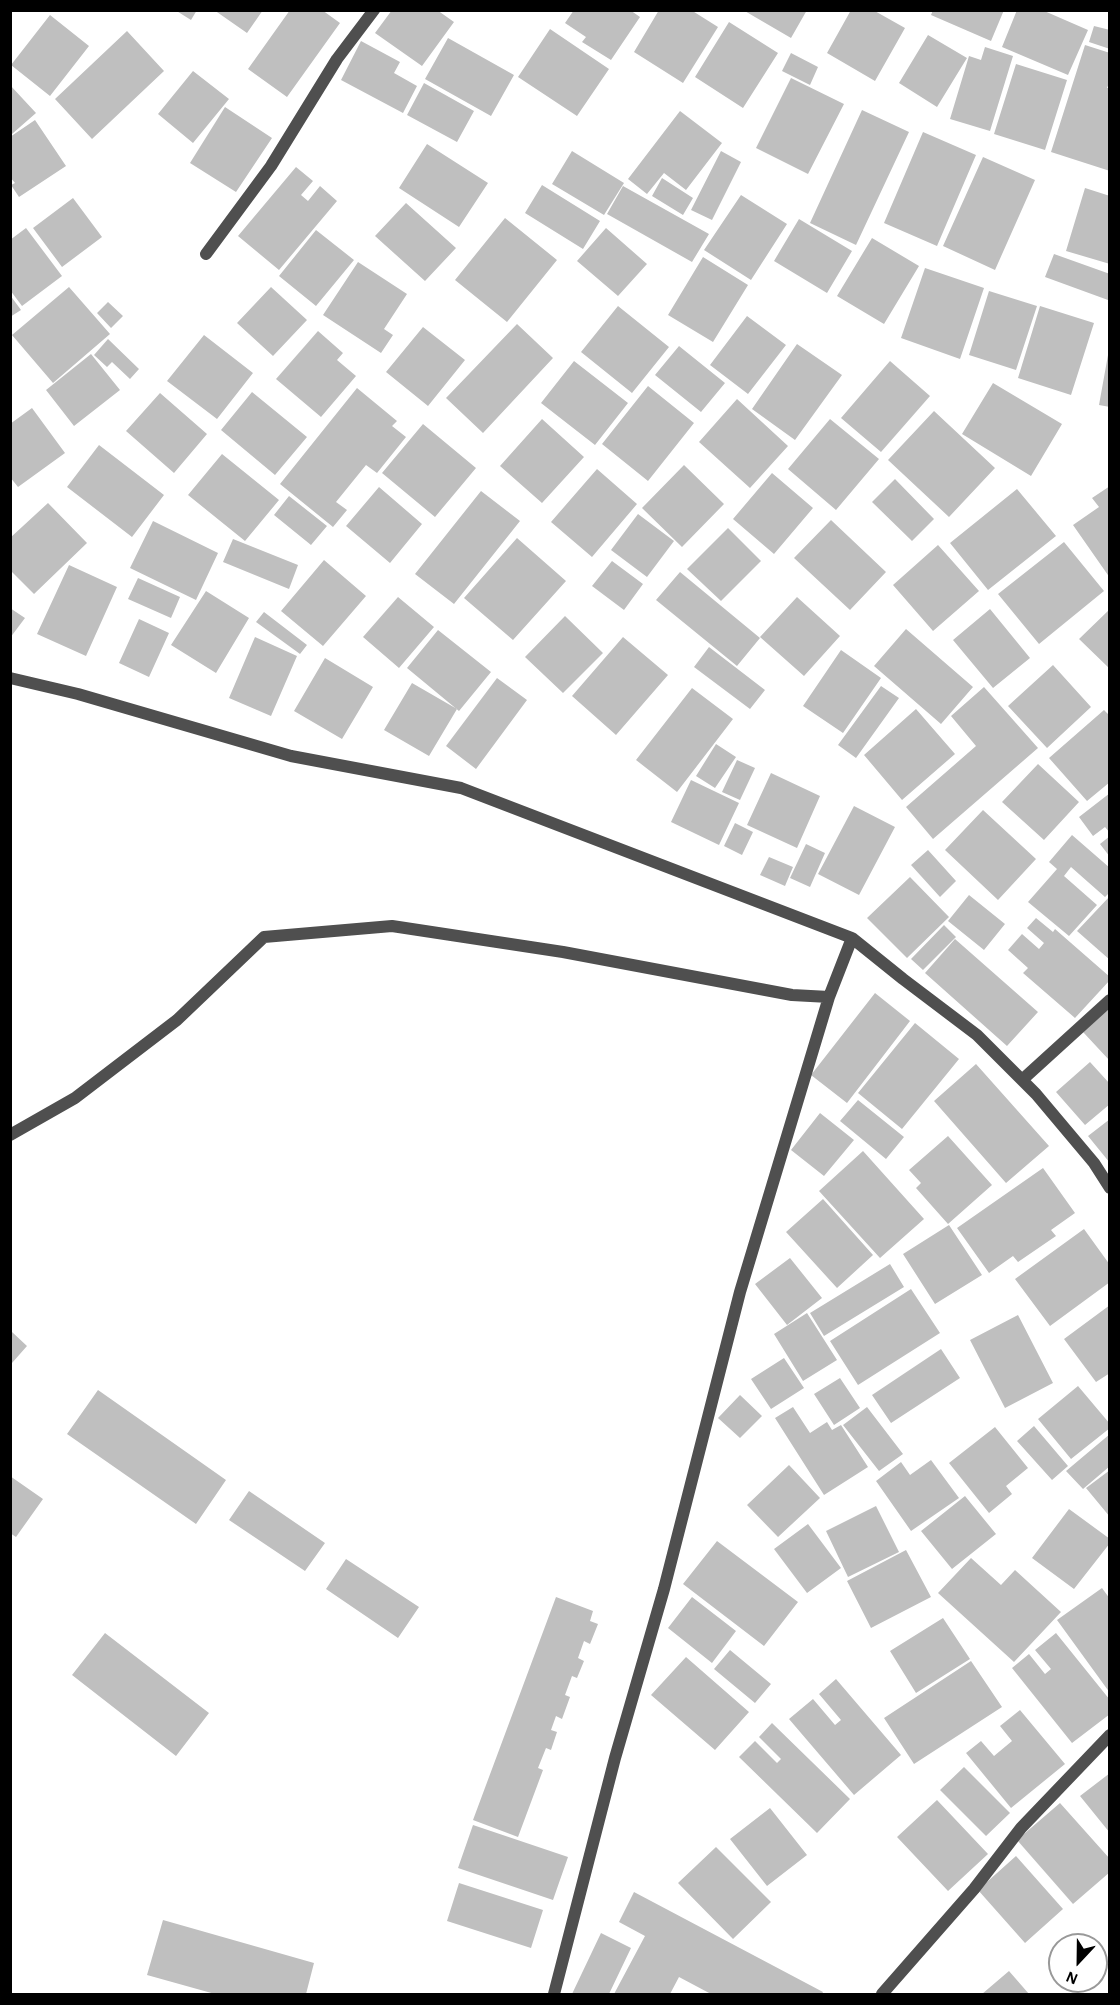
<!DOCTYPE html>
<style>
body{margin:0}
#map{position:relative;width:1120px;height:2005px;overflow:hidden;background:#fff;font-family:"Alegreya Sans",sans-serif}
canvas{display:block}
.frame{position:absolute;inset:0;border:12px solid #000;pointer-events:none}
.north{position:absolute;left:1048px;top:1933px;width:60px;height:60px;box-sizing:border-box;background:#fff;border:2px solid #999;border-radius:50%;rotate:202deg;font-size:16px;font-weight:700;line-height:24px;text-align:center;color:#000}
.north::after{content:'';display:block;margin:auto;width:21px;height:27px;background:#000;clip-path:polygon(50% 0,100% 100%,50% 72%,0 100%)}
</style>
<div id="map">
<canvas width="1120" height="2005"></canvas>
<div class="frame"></div>
<div class="north">N</div>
</div>
<script>
const g = document.querySelector('canvas').getContext('2d');
g.lineJoin = 'round';
function paint(path, color) { g.fillStyle = color; g.fill(path, 'evenodd'); }
const shape = rows => new Path2D(rows.map(r => 'M' + r).join(''));
function trace(path, color, width, dash) { g.strokeStyle = color; g.lineWidth = width; g.lineCap = dash ? 'butt' : 'round'; g.setLineDash(dash || []); g.stroke(path); }
paint(shape([
 [175,10,197,10,191,20],
 [214,10,263,10,247,33],
 [290,10,322,10,340,23,287,97,248,69],
 [392,10,437,10,454,22,422,66,375,33],
 [574,10,630,10,640,17,611,60,582,42,586,37,565,23],
 [659,10,691,10,718,27,683,83,634,52],
 [743,10,807,10,791,38],
 [851,10,873,10,905,28,875,81,827,53],
 [933,10,1004,10,991,41,931,15],
 [1017,10,1042,10,1088,30,1068,75,1002,47],
 [50,15,89,46,50,96,11,65],
 [729,22,778,53,743,108,695,77],
 [1094,26,1110,30,1110,49,1089,42],
 [550,29,609,69,577,116,518,77],
 [127,31,164,71,92,139,55,99],
 [928,35,967,58,937,107,899,83],
 [448,38,514,75,491,116,425,79],
 [361,41,400,62,394,73,417,86,403,113,341,80],
 [1085,45,1110,53,1110,81,1107,88,1110,88,1110,171,1051,152],
 [985,47,1013,56,990,131,950,119,969,56,981,60],
 [791,53,818,67,810,85,782,71],
 [1016,64,1067,80,1045,150,994,134],
 [193,71,229,99,193,143,158,114],
 [791,78,844,104,808,174,756,148],
 [424,83,474,111,457,142,407,115],
 [10,85,36,113,12,134,10,133],
 [225,107,272,138,236,192,190,163],
 [862,110,909,132,856,245,810,223],
 [680,111,722,143,686,190,664,173,647,194,628,179],
 [35,120,66,166,19,197,11,185,15,183,10,177,10,137],
 [923,132,976,155,937,246,884,223],
 [427,144,488,183,459,227,399,188],
 [572,151,624,183,604,215,552,184],
 [721,151,741,162,712,220,691,210],
 [983,157,1035,180,995,270,943,246],
 [296,167,313,181,301,195,308,201,320,186,337,201,279,270,238,236],
 [662,178,693,198,683,215,652,196],
 [542,185,600,221,583,249,525,213],
 [623,186,709,234,692,262,607,214],
 [1085,188,1110,196,1110,264,1066,251],
 [741,195,787,224,751,280,704,250],
 [73,198,102,237,62,267,33,228],
 [406,203,456,248,425,281,375,236],
 [505,218,557,260,507,322,455,280],
 [799,219,852,251,827,293,774,261],
 [26,228,62,276,22,306,10,290,10,240],
 [606,228,647,264,618,296,577,261],
 [316,230,354,260,316,306,279,276],
 [872,238,919,266,884,324,837,296],
 [1054,254,1110,274,1108,300,1045,277],
 [703,257,748,285,713,342,668,315],
 [358,262,407,294,384,329,393,335,381,353,323,315],
 [925,268,984,288,960,359,901,338],
 [69,287,110,334,53,383,12,335],
 [271,287,307,320,273,356,237,323],
 [989,291,1037,306,1016,370,969,355],
 [10,295,21,310,10,317],
 [108,302,123,316,111,328,97,313],
 [618,306,669,347,632,393,581,352],
 [1040,306,1094,323,1071,395,1018,378],
 [747,316,786,345,748,394,710,365],
 [517,324,553,358,483,433,446,398],
 [423,327,465,360,428,406,386,372],
 [318,331,343,353,337,360,356,376,321,417,276,379],
 [204,335,253,373,217,419,167,381],
 [108,339,139,369,130,379,112,362,107,367,94,355],
 [797,344,842,375,795,440,752,409],
 [679,346,725,383,701,412,655,375],
 [91,354,120,390,74,426,46,390],
 [1108,355,1110,355,1110,407,1099,405],
 [574,361,628,403,595,445,541,403],
 [890,361,930,396,881,452,841,418],
 [993,383,1062,424,1031,476,962,434],
 [648,386,694,423,648,481,602,444],
 [357,388,397,421,392,426,406,437,377,473,366,465,336,502,347,510,333,527,280,484],
 [252,392,307,437,275,475,221,430],
 [160,393,207,434,174,473,126,431],
 [737,399,788,446,750,488,699,442],
 [32,408,65,453,18,487,10,477,10,424],
 [934,411,995,468,949,517,888,460],
 [542,419,584,457,542,503,500,466],
 [830,419,879,459,836,510,788,469],
 [423,424,476,468,435,517,382,473],
 [99,445,164,495,132,537,67,487],
 [222,454,279,500,245,541,188,495],
 [684,465,724,504,682,547,642,508],
 [597,469,637,504,592,557,551,522],
 [772,473,813,508,774,554,733,519],
 [895,479,934,519,912,541,872,502],
 [1110,486,1110,578,1073,525,1099,507,1092,498],
 [379,487,422,524,390,563,346,526],
 [1017,489,1056,536,988,590,950,543],
 [481,491,520,521,454,604,415,574],
 [289,496,327,526,311,545,274,515],
 [48,503,87,543,34,594,10,570,10,538],
 [638,514,674,541,647,577,611,550],
 [831,520,886,572,850,610,794,558],
 [153,521,218,553,196,600,130,568],
 [728,528,761,561,721,601,687,569],
 [517,538,566,581,513,640,464,598],
 [233,539,298,565,289,589,223,562],
 [1064,542,1104,591,1039,644,998,594],
 [938,545,979,591,933,631,893,585],
 [324,560,366,596,323,646,281,611],
 [612,561,643,584,624,610,592,586],
 [69,565,117,587,86,656,37,634],
 [680,572,760,638,737,666,656,600],
 [138,578,180,597,171,618,128,599],
 [206,591,249,618,216,673,171,645],
 [398,597,434,627,399,668,363,637],
 [797,597,840,636,804,676,760,637],
 [10,608,25,618,10,638],
 [990,609,1030,658,993,688,953,640],
 [1110,609,1110,669,1079,639],
 [264,612,307,645,300,654,256,622],
 [565,616,603,653,563,693,525,657],
 [139,619,169,633,149,677,119,663],
 [906,629,973,687,941,724,874,666],
 [438,630,491,672,459,711,407,668],
 [255,637,297,656,271,716,229,698],
 [623,637,668,675,616,735,572,696],
 [709,647,765,690,750,709,694,667],
 [841,650,881,678,843,733,803,706],
 [325,658,373,687,342,739,294,711],
 [1053,665,1091,707,1047,748,1008,706],
 [497,678,527,700,476,769,446,746],
 [412,683,457,709,429,756,384,730],
 [881,686,899,698,856,758,838,745],
 [984,687,1038,748,933,839,906,807,976,746,951,716],
 [692,688,733,719,677,792,636,760],
 [916,709,955,754,902,800,864,755],
 [1104,710,1110,716,1110,782,1087,801,1049,758],
 [716,744,736,757,715,788,696,776],
 [737,760,755,768,740,800,722,792],
 [1038,764,1079,802,1044,840,1002,802],
 [771,773,820,796,797,848,747,825],
 [691,780,739,803,719,845,671,822],
 [1110,793,1110,833,1105,827,1093,836,1079,817],
 [854,806,895,827,859,895,818,874],
 [983,810,1036,859,998,900,945,850],
 [735,823,753,832,742,855,724,846],
 [1072,835,1110,868,1110,892,1105,897,1071,867,1064,876,1097,905,1069,936,1028,902,1057,869,1049,862],
 [1110,836,1110,857,1100,844],
 [806,844,825,853,810,887,790,878],
 [928,850,956,881,940,897,911,865],
 [769,857,793,867,785,886,760,875],
 [910,877,949,917,907,958,867,918],
 [969,895,1005,924,984,950,948,921],
 [1110,896,1110,960,1077,931],
 [1036,918,1053,932,1055,929,1110,977,1110,980,1075,1018,1023,973,1028,968,1008,950,1022,934,1039,949,1044,943,1027,928],
 [944,925,956,937,923,970,911,959],
 [955,939,1038,1012,1007,1046,925,973],
 [875,993,910,1021,847,1103,811,1075],
 [1110,1007,1110,1061,1083,1032],
 [915,1023,959,1059,902,1129,858,1093],
 [1090,1062,1110,1084,1110,1104,1085,1125,1056,1092],
 [976,1064,1049,1146,1006,1183,934,1101],
 [858,1100,904,1137,886,1159,840,1121],
 [820,1113,854,1140,824,1176,791,1150],
 [1110,1119,1110,1163,1088,1136],
 [948,1136,992,1185,948,1224,916,1188,921,1183,909,1170],
 [863,1151,924,1219,880,1258,819,1191],
 [1043,1168,1075,1213,1051,1230,1056,1236,1018,1262,1013,1256,989,1273,957,1228],
 [823,1199,873,1255,837,1288,786,1232],
 [949,1225,982,1275,935,1304,903,1254],
 [1084,1229,1110,1265,1110,1282,1050,1326,1015,1279],
 [790,1258,822,1298,787,1325,755,1284],
 [890,1264,904,1287,824,1336,810,1313],
 [911,1289,940,1333,858,1385,830,1341],
 [1110,1305,1110,1373,1096,1382,1064,1339],
 [807,1313,837,1360,803,1381,774,1334],
 [1018,1315,1053,1383,1005,1408,970,1340],
 [12,1332,27,1346,12,1363,10,1333],
 [941,1349,960,1378,891,1423,872,1395],
 [784,1358,804,1388,771,1409,751,1379],
 [840,1378,860,1408,834,1425,814,1394],
 [1078,1386,1110,1424,1110,1428,1071,1459,1038,1419],
 [98,1390,226,1480,196,1524,67,1434],
 [740,1395,762,1416,740,1438,718,1418],
 [793,1407,810,1433,827,1422,832,1430,841,1425,868,1467,824,1495,775,1418],
 [867,1407,903,1454,879,1471,843,1425],
 [1034,1426,1068,1466,1052,1480,1017,1441],
 [995,1427,1028,1468,1006,1486,1012,1494,989,1513,949,1463],
 [1110,1434,1110,1466,1083,1489,1066,1471],
 [931,1460,959,1498,911,1531,876,1481,901,1462,910,1475],
 [789,1465,820,1498,778,1537,747,1505],
 [1110,1470,1110,1517,1086,1488],
 [10,1476,43,1499,16,1537,10,1533],
 [249,1491,325,1543,305,1571,229,1520],
 [965,1496,996,1534,952,1569,921,1531],
 [876,1506,899,1552,848,1577,826,1531],
 [1069,1509,1110,1539,1110,1543,1074,1589,1032,1558],
 [808,1524,841,1568,807,1593,774,1549],
 [717,1541,798,1602,764,1646,683,1584],
 [906,1550,931,1597,871,1628,847,1581],
 [971,1558,1001,1585,1015,1570,1061,1612,1014,1662,938,1593],
 [346,1559,419,1607,398,1638,326,1589],
 [1102,1588,1110,1599,1110,1693,1057,1620],
 [556,1597,593,1611,590,1621,598,1624,590,1644,584,1641,578,1658,584,1661,577,1678,572,1676,565,1695,570,1697,562,1719,556,1716,551,1730,557,1732,551,1750,546,1748,538,1768,543,1770,518,1837,473,1820],
 [692,1597,736,1631,712,1663,668,1628],
 [943,1618,970,1659,916,1693,890,1651],
 [105,1633,209,1713,176,1756,72,1675],
 [1056,1633,1110,1700,1110,1714,1072,1743,1012,1668,1029,1654,1045,1674,1051,1669,1035,1650],
 [730,1650,771,1684,755,1703,714,1669],
 [686,1657,749,1712,715,1750,651,1695],
 [971,1661,1002,1707,914,1764,884,1718],
 [836,1679,901,1755,854,1795,789,1719,813,1699,835,1725,841,1720,819,1694],
 [1020,1710,1065,1764,1011,1808,966,1753,981,1741,994,1756,1012,1741,1000,1726],
 [772,1723,850,1799,817,1833,739,1757,755,1741,777,1763,781,1759,759,1737],
 [964,1767,1010,1813,986,1836,940,1790],
 [1110,1773,1110,1833,1080,1796],
 [937,1800,988,1854,948,1891,897,1837],
 [1060,1803,1110,1859,1110,1872,1073,1904,1017,1840],
 [770,1808,807,1855,767,1886,730,1839],
 [473,1825,568,1857,553,1900,458,1868],
 [716,1847,771,1902,733,1939,678,1883],
 [1016,1856,1063,1909,1025,1943,978,1890],
 [459,1883,543,1910,531,1948,447,1921],
 [634,1892,823,1992,822,1994,711,1994,679,1977,670,1994,614,1994,645,1936,619,1922],
 [163,1920,314,1963,306,1994,215,1994,147,1975],
 [601,1933,631,1948,609,1994,572,1994],
 [1009,1971,1029,1994,982,1994]
]), '#bfbfbf');
trace(shape([
 [206,254,271,166,337,59,374,10],
 [10,678,78,694,291,756,461,788,852,938,903,979,977,1035,1036,1094,1094,1163,1110,1188],
 [1022,1080,1110,1000],
 [10,1135,75,1098,177,1020,264,937,392,926,563,952,792,995,829,997],
 [554,1994,615,1758,664,1589,740,1292,829,997,852,938],
 [882,1994,974,1889,1021,1828,1110,1735]
]), '#4f4f4f', 12);
</script>
